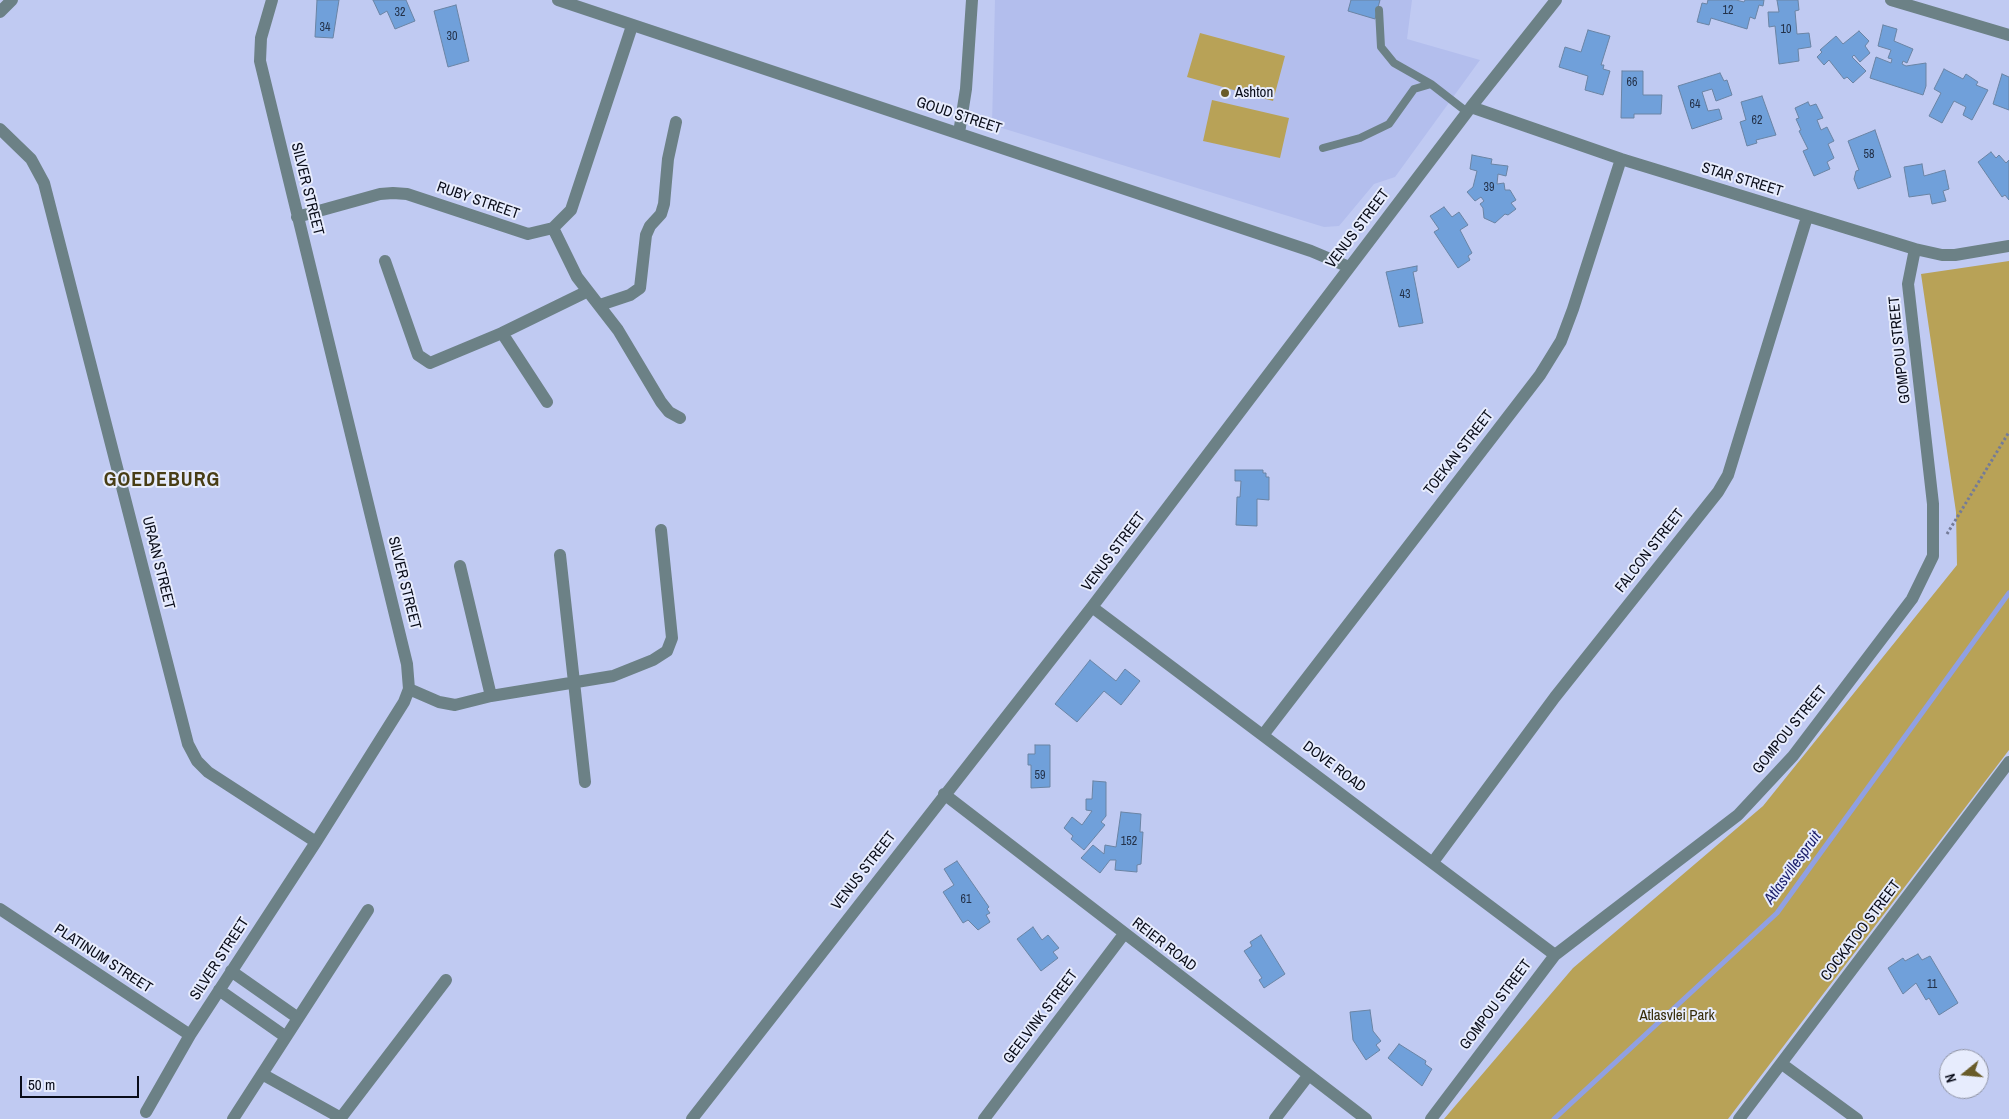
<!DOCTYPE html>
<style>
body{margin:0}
#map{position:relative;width:2009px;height:1119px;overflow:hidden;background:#c0caf2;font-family:"Archivo Narrow",sans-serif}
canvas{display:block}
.north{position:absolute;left:1939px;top:1049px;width:50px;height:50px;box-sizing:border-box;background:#e7ecfd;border:1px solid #8e92a2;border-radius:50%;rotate:253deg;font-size:14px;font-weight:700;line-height:20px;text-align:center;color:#090c19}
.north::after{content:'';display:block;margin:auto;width:18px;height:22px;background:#695b28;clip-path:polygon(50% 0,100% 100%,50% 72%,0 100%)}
.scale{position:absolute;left:20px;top:1076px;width:119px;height:22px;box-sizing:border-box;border:2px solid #090c19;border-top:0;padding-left:6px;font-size:15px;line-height:18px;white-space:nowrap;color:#090c19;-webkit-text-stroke:4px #e7ecfd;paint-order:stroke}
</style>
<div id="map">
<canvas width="2009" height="1119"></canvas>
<div class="north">N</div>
<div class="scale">50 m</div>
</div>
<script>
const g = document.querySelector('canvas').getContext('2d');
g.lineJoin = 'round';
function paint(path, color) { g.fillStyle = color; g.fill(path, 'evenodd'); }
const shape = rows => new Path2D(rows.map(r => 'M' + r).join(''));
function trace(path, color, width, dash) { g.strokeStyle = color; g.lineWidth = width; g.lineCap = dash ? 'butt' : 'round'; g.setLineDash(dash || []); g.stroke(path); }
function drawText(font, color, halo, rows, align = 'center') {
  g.font = font + ' "Archivo Narrow",sans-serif'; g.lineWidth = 4; g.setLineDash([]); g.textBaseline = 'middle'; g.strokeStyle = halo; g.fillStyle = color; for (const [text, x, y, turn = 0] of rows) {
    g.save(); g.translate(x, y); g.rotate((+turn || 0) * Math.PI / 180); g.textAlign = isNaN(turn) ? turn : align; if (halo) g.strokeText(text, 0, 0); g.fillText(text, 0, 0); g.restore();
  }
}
paint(shape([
 [995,0,1412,0,1407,39,1480,60,1395,177,1374,184,1339,226,1324,227,992,125]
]), '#b3beed');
paint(shape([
 [1200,33,1285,56,1273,101,1187,77],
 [1212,100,1289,118,1280,158,1203,141],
 [2009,261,2009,750,1728,1119,1444,1119,1573,968,1763,806,1957,565,1956,512,1921,274]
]), '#b8a257');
trace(shape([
 [1554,1119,1777,913,2009,593]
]), '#90a0e3', 5);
const building = shape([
 [317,0,339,0,333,38,315,37,317,0],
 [373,0,406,0,415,21,395,29,387,11,380,15,373,0],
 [1351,0,1380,0,1375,19,1348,11,1351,0],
 [1708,0,1736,0,1744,2,1745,0,1764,0,1763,6,1759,5,1755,19,1750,17,1747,29,1711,18,1709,25,1697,22,1702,3,1707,4,1708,0],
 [1777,0,1798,0,1799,10,1795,11,1797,34,1809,33,1811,47,1798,49,1799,61,1779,64,1775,26,1769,27,1768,12,1779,12,1777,0],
 [456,5,469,61,448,67,434,11,456,5],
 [1883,25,1897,29,1894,41,1913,49,1907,63,1903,61,1902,64,1906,66,1926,63,1926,86,1923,95,1870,78,1876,57,1891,63,1892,59,1888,58,1891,50,1878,46,1883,25],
 [1588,30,1610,36,1601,65,1604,65,1603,69,1610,71,1603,95,1585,90,1588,76,1559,67,1565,47,1581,52,1588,30],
 [1859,31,1869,41,1865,46,1870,53,1860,62,1854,55,1852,57,1866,71,1853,83,1847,77,1844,79,1829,60,1824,65,1817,57,1822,52,1820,50,1836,36,1843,44,1859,31],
 [1944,69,1963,79,1966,74,1978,82,1976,85,1988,90,1972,120,1963,115,1966,107,1954,101,1942,123,1929,116,1941,93,1934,89,1944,69],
 [1622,71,1643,71,1643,95,1662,95,1661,114,1634,114,1634,118,1621,118,1622,71],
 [1720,73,1724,81,1727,80,1732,95,1716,101,1712,89,1702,92,1708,111,1719,109,1722,119,1692,129,1678,86,1720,73],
 [2002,74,2009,77,2009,110,1993,104,2002,74],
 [1762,96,1776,135,1756,140,1757,143,1747,146,1740,122,1746,120,1741,102,1762,96],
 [1808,102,1810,106,1816,104,1823,118,1817,120,1821,130,1827,127,1834,141,1828,144,1834,158,1827,162,1830,169,1814,176,1803,151,1808,149,1799,131,1801,130,1796,119,1799,118,1795,108,1808,102],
 [1875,130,1891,177,1858,189,1854,179,1856,171,1859,170,1848,141,1875,130],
 [1991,152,1996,158,1999,155,2006,163,2009,160,2009,200,2005,195,2002,197,1978,162,1991,152],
 [1472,155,1492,159,1491,164,1508,166,1506,176,1498,174,1497,184,1504,183,1505,190,1510,190,1516,200,1511,203,1516,209,1508,215,1505,214,1495,223,1484,218,1483,208,1480,204,1484,201,1481,197,1475,201,1467,192,1473,187,1477,171,1470,169,1472,155],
 [1922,164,1924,176,1945,170,1949,189,1943,191,1946,201,1932,204,1930,194,1909,197,1904,167,1922,164],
 [1444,207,1452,217,1459,212,1468,225,1460,230,1472,253,1468,256,1470,260,1458,268,1434,232,1439,229,1430,216,1444,207],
 [1417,266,1417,271,1413,272,1423,323,1399,327,1386,272,1417,266],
 [1235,470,1263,470,1263,473,1266,473,1266,477,1269,477,1269,500,1257,499,1257,526,1236,525,1237,497,1240,497,1241,481,1235,481,1235,470],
 [1090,660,1116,681,1125,669,1140,681,1121,705,1104,691,1077,722,1055,704,1090,660],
 [1035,745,1050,745,1050,787,1031,788,1031,765,1028,765,1028,754,1035,754,1035,745],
 [1093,781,1106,782,1106,816,1101,822,1105,825,1084,850,1071,839,1073,836,1064,828,1072,817,1082,825,1092,811,1086,810,1086,799,1092,799,1093,781],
 [1121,812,1141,814,1140,832,1143,832,1141,864,1137,865,1137,872,1115,870,1116,860,1110,860,1100,873,1081,858,1093,845,1104,854,1105,845,1116,847,1121,812],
 [957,861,989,907,987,909,990,913,986,915,990,922,978,930,968,920,963,923,943,892,954,885,944,869,957,861],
 [1033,927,1042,940,1048,935,1059,948,1053,952,1058,958,1041,971,1017,939,1033,927],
 [1261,935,1285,974,1264,988,1259,980,1262,978,1244,951,1252,946,1250,942,1261,935],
 [1918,954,1922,960,1930,956,1958,1003,1939,1015,1929,998,1926,1000,1916,983,1903,994,1888,968,1903,958,1905,961,1918,954],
 [1370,1010,1373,1031,1381,1041,1376,1045,1380,1050,1366,1060,1353,1040,1350,1012,1370,1010],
 [1399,1044,1426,1061,1425,1064,1432,1069,1422,1086,1388,1058,1399,1044]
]);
paint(building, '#70a0da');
trace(building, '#6a84a4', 1);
trace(shape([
 [1947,534,2009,432]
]), '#747b98', 3, [2.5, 2.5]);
trace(shape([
 [1379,10,1381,47,1394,63,1431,84],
 [1323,148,1360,138,1389,124,1414,89,1431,84,1467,112]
]), '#6c8186', 8);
trace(shape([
 [558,0,1311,251,1349,267],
 [1891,0,2009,35],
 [0,12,12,0],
 [1471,107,1621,159,1915,249,1942,255,1955,255,2009,246],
 [0,129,31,159,44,183,188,744,197,761,208,772,316,842],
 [959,133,966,89,972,0],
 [297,217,380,194,393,193,407,194,528,234,553,228,571,210,632,26],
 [553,228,577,277,618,330,661,402,669,412,680,418],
 [385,261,418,355,430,363,502,333,588,291],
 [600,305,630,295,640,288,646,235,650,226,661,214,664,204,668,159,676,122],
 [502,333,547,402],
 [560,555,585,782],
 [460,566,491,696],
 [1092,607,1555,955],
 [409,689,439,702,455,705,491,696,613,676,653,660,667,651,672,638,661,530],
 [1263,735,1540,375,1561,341,1573,309,1621,159],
 [944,794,1366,1119],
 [1433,862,1555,697,1718,492,1728,475,1807,217],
 [0,909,190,1035],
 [231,971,298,1018],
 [219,990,286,1037],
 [1782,1064,1857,1119],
 [262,1074,341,1118],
 [146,1112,190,1035,316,842,404,702,409,689,407,664,260,61,261,38,272,0],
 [233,1119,368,910],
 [340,1119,446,980],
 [692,1119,1092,607,1471,107,1556,0],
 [984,1119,1124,934],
 [1275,1119,1308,1076],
 [1431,1119,1555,955,1738,815,1793,756,1912,599,1933,556,1933,504,1908,284,1915,249],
 [1739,1119,2009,762]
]), '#6c8186', 12);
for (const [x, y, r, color] of [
 [1225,93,5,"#695b28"]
]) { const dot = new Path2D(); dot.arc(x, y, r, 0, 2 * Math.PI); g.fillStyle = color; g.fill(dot); trace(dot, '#e7ecfd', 2); }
drawText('12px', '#233149', null, [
 ["12",1728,11],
 ["32",400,13],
 ["34",325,28],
 ["10",1786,30],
 ["30",452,37],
 ["66",1632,83],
 ["64",1695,105],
 ["62",1757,121],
 ["58",1869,155],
 ["39",1489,188],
 ["43",1405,295],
 ["59",1040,776],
 ["152",1129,842],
 ["61",966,900],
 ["11",1932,985]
]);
drawText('15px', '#090c19', '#e7ecfd', [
 ["Ashton",1235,93]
], 'left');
drawText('15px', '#090c19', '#e7ecfd', [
 ["GOUD STREET",959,116,18],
 ["STAR STREET",1742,180,17],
 ["SILVER STREET",307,189,76],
 ["RUBY STREET",478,201,19],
 ["VENUS STREET",1358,229,-53],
 ["GOMPOU STREET",1900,350,-96],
 ["TOEKAN STREET",1459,453,-52],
 ["FALCON STREET",1650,551,-52],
 ["VENUS STREET",1114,552,-53],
 ["URAAN STREET",158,563,76],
 ["SILVER STREET",404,583,76],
 ["GOMPOU STREET",1790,730,-51],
 ["DOVE ROAD",1334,767,37],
 ["VENUS STREET",864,871,-52],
 ["COCKATOO STREET",1861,931,-53],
 ["REIER ROAD",1164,945,38],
 ["PLATINUM STREET",103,959,33],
 ["SILVER STREET",220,959,-57],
 ["GOMPOU STREET",1496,1005,-53],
 ["GEELVINK STREET",1041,1017,-53]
]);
drawText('15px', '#362c09', '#e7ecfd', [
 ["Atlasvlei Park",1677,1016]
]);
drawText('italic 16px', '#1b1e6a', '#e7ecfd', [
 ["Atlasvillespruit",1793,868,-54]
]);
g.letterSpacing = '1px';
drawText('bold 20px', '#483d14', '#e7ecfd', [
 ["GOEDEBURG",162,481]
]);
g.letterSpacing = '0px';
</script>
